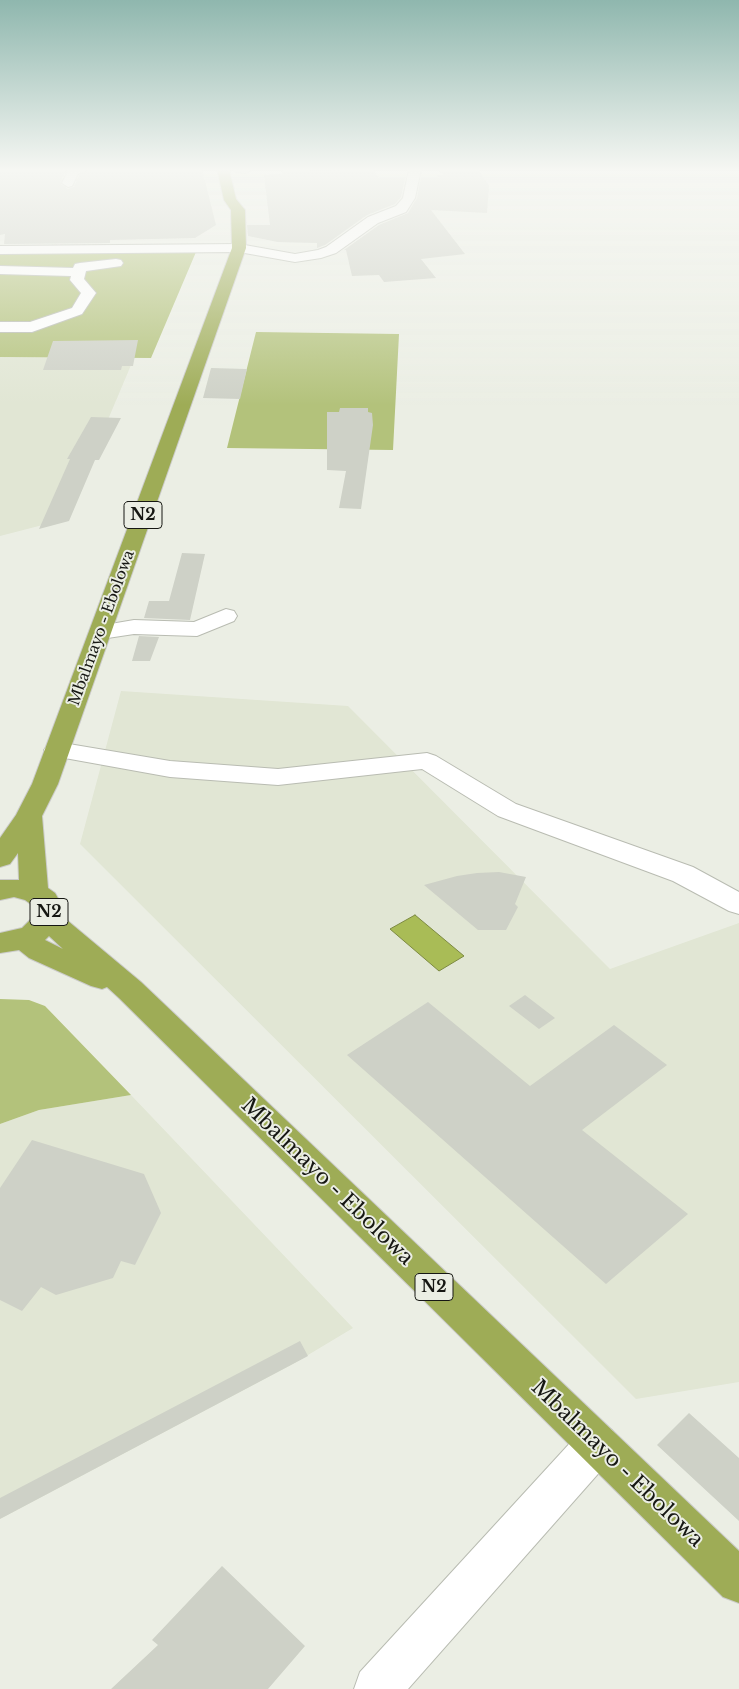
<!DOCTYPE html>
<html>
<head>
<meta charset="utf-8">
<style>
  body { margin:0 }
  canvas { display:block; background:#ebeee4 }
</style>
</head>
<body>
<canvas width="739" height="1689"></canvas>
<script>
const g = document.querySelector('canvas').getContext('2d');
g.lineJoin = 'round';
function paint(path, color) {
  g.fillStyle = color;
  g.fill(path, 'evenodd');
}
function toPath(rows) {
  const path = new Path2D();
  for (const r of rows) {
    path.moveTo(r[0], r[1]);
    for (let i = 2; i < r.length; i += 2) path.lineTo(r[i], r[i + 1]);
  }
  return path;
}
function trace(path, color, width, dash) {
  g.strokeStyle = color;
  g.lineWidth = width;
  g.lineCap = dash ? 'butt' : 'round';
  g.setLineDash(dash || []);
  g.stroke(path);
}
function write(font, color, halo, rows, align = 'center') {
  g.font = font + ' "Libre Baskerville",serif';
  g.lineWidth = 4;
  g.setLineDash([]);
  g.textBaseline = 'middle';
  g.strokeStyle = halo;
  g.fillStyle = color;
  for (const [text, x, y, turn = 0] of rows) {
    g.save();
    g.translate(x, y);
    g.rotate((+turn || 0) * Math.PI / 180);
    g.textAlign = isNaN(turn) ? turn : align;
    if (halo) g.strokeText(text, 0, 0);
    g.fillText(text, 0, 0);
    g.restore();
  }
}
const built = toPath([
  [0,357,134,358,66,519,0,536],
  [121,691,348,706,610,969,739,923,739,1382,636,1399,80,844],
  [131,1095,353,1328,293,1364,0,1519,0,1124,39,1110]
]);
const green = toPath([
  [196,252,151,358,0,357,0,253],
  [256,332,399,334,393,450,227,448],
  [0,999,29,1000,45,1006,131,1095,39,1110,0,1124]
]);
const water = toPath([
  [415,915,464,956,439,971,390,929,415,915]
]);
const building = toPath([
  [0,169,67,169,60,183,68,189,74,187,79,175,90,169,202,169,216,225,195,238,110,240,110,243,4,244,5,234,0,235],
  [283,169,309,169,310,171,373,169,379,178,405,178,401,197,395,204,367,215,325,245,317,248,317,243,278,242,248,236,247,225,270,225,264,175,281,174],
  [438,169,478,169,489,186,487,213,431,210,465,254,421,259,436,278,384,282,379,275,352,276,346,250,344,250,379,225,408,213,417,198,421,178,439,178,437,175,443,175],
  [138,340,133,366,122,366,121,370,43,370,53,341],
  [211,368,247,369,240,399,203,398],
  [340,408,368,408,368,412,372,413,373,425,361,509,339,508,346,471,327,470,327,412,339,412],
  [91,417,121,418,99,460,95,460,69,521,39,529,70,459,67,459],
  [182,553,205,554,190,620,144,618,149,601,169,601],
  [139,636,159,637,150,661,132,661],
  [499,872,526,877,515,904,518,907,506,930,478,930,424,885,457,876,477,873],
  [525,995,555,1018,539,1029,509,1006],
  [428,1002,530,1086,614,1025,667,1065,582,1130,688,1214,606,1284,347,1055],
  [32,1140,144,1174,161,1213,135,1265,121,1261,113,1278,56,1295,41,1287,22,1311,0,1300,0,1188],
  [300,1341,308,1356,0,1519,0,1498],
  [689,1413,739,1458,739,1521,657,1445],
  [222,1566,305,1646,268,1689,111,1689,158,1645,152,1640]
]);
const minor = toPath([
  [69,169,88,169,78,174,72,186,68,187,62,183,69,169],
  [233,169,252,169,246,173,235,172,233,169],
  [409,169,421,169,415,198,406,212,378,223,336,253,321,258,295,262,239,252,0,254,0,246,239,244,295,254,318,250,326,247,368,217,396,206,403,198,409,169],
  [116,259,121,260,123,263,121,266,86,271,84,279,96,293,82,314,32,332,0,332,0,322,30,322,72,308,81,293,70,280,71,276,0,274,0,266,73,268,75,264,80,263,116,259],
  [226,609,234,611,237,616,234,621,197,636,134,634,101,639,93,637,90,632,93,627,134,620,194,622,226,609],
  [57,742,170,761,278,769,427,753,436,756,516,804,693,867,739,892,739,914,729,911,673,881,498,816,422,769,278,785,170,777,48,755,44,750,48,745,57,742],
  [597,1424,612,1430,618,1444,612,1458,408,1689,354,1689,360,1672,582,1430,597,1424]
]);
const trunk = toPath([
  [217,169,229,169,236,199,245,210,246,248,58,784,42,816,48,888,55,893,59,900,64,913,62,916,141,982,739,1551,739,1603,723,1597,119,998,107,987,102,989,91,986,29,958,19,950,0,953,0,933,22,928,31,919,34,913,32,905,25,900,14,897,0,900,0,880,19,880,18,853,10,864,0,867,0,838,16,815,32,784,232,248,231,210,224,200,217,169],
  [49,936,63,949,45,940,49,936]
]);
const farStreetnames = [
  ["Mbalmayo - Ebolowa",102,628,-70]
];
const shields = [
  [143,515,38],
  [49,912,38],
  [434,1287,38]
];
const shieldNames = [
  ["N2",143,515],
  ["N2",49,912],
  ["N2",434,1287]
];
const nearStreetnames = [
  ["Mbalmayo - Ebolowa",327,1182,44],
  ["Mbalmayo - Ebolowa",617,1464,44]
];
paint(built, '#e1e6d4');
paint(green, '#b3c27b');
paint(water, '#a9bc56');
trace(water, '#7d8a42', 1);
paint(building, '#ced1c7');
trace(minor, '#b9bcb2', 2);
trace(trunk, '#cccccb', 2);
paint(minor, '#fff');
paint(trunk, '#9eac56');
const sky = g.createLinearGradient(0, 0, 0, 405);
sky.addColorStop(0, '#8fb7ae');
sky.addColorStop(0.42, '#f6f7f3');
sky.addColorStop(1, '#f6f7f300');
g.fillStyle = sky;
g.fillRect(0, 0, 739, 405);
write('15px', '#161713', '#ebeee4', farStreetnames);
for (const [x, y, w] of shields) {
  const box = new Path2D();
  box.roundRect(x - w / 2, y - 13.5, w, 27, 4);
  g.fillStyle = '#ebeee4';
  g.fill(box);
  trace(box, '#161713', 1);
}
write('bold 16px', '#161713', null, shieldNames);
write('21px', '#161713', '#ebeee4', nearStreetnames);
</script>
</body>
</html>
